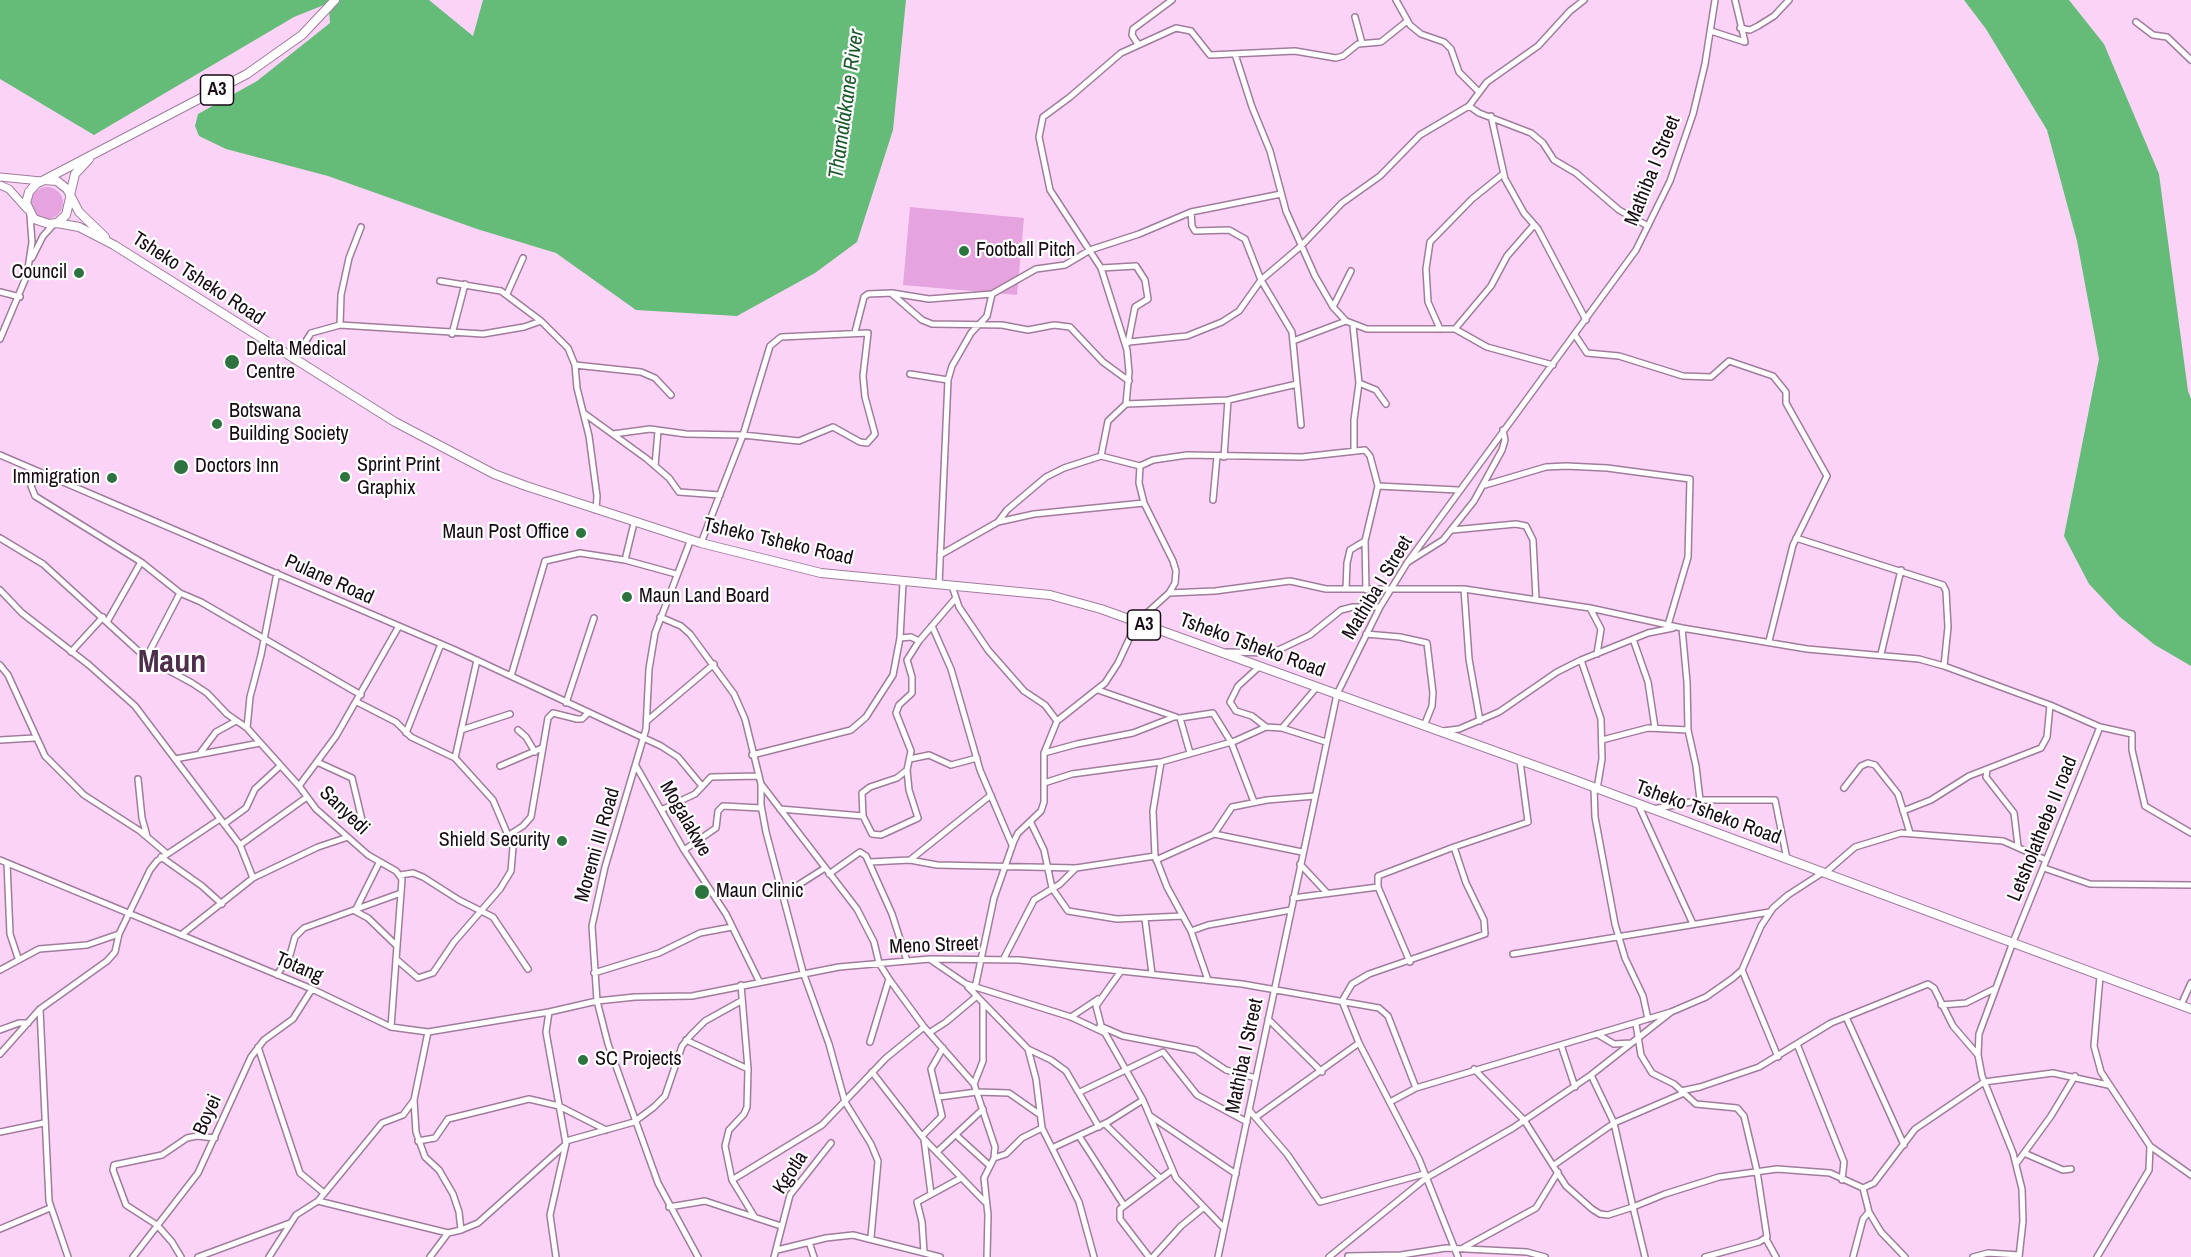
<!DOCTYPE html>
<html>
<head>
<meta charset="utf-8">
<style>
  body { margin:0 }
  canvas { display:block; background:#fbd3f7 }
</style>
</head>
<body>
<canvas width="2191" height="1257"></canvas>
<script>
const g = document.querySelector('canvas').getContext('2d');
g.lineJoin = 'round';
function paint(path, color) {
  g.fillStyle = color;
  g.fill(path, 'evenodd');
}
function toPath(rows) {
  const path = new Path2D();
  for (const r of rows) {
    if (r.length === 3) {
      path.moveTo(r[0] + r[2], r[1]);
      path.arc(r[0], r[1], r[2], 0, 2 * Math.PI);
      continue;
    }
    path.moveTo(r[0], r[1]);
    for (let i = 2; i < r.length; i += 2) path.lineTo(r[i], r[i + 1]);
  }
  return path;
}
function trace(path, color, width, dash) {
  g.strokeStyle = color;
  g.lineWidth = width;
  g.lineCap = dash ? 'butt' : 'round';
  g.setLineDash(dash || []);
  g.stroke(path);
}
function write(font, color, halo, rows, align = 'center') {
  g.font = font + ' "Archivo Narrow",sans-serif';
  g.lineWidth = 4.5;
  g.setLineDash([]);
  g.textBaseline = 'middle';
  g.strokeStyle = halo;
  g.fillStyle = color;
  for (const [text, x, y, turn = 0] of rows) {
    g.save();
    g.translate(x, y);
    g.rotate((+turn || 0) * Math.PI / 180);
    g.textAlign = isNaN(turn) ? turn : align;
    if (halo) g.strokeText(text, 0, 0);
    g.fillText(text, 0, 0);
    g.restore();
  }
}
const green = toPath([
  [47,203,16],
  [910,207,1024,218,1017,295,903,285]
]);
const water = toPath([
  [0,0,429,0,473,36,483,0,906,0,893,130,857,242,815,273,737,316,636,310,556,253,477,229,328,176,226,149,199,136,195,126,198,114,257,81,330,23,329,11,324,5,294,17,94,135,0,79],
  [1964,0,2069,0,2104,44,2159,174,2188,391,2191,399,2191,666,2155,645,2120,617,2089,584,2064,536,2099,359,2077,241,2047,130,1986,29]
]);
const minor = toPath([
  [1396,0,1410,25,1421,34,1444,42,1451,49,1459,72,1478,91],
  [1735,0,1745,42],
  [1355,17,1362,43],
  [2136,22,2153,35,2167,37,2191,60],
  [1740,28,1750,30,1758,26,1774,16,1789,0],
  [1711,31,1745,42],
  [1138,44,1132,35,1133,29,1172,0],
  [1235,54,1252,107,1270,151,1286,211,1315,276,1333,307,1346,321,1367,329,1455,329,1487,347,1553,365],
  [1469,106,1479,113,1531,133,1543,143,1554,160,1576,173,1619,210,1648,226],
  [1491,116,1505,179,1524,213,1538,229,1586,320],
  [32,258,43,236,54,224],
  [1101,268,1136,266,1145,280,1148,299,1135,307,1128,343],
  [440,281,501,291,541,321],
  [0,292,20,297],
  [507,294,523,258],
  [892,294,922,320,932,324,1002,325,1028,330,1054,325,1070,327,1103,362,1129,381],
  [1333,307,1351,271],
  [340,325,341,295,349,258,361,227],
  [1353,326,1359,383,1354,420,1354,451],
  [1440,329,1428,302,1426,269,1430,242,1472,199,1503,174],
  [1455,329,1491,286,1507,256,1534,225],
  [855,332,864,297,868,294,892,293,929,299,992,294,1036,269,1065,265,1090,250,1139,234,1191,212,1281,194],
  [452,334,465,284],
  [1575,335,1587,353,1619,356,1683,376,1711,377,1729,361,1773,376,1786,392,1786,403,1827,476,1793,545,1769,641],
  [0,339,27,275,32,242,30,215],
  [1293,341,1346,321],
  [1129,342,1187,336,1222,322,1239,311,1261,280,1245,239,1229,230,1195,231,1192,226,1191,212],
  [294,360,311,333,340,325,483,334,524,327,541,321,568,348,575,365,577,388,589,436,597,496,596,510],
  [575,365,641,372,655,378,671,395],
  [910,374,948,380],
  [1359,383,1376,390,1386,404],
  [1126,404,1228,400,1297,384],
  [585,414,647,459,669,478,679,492,720,495],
  [1301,425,1292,332,1261,280,1301,246,1342,203,1380,176,1420,135,1469,106,1487,82,1538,46,1570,11,1584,0],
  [613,434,650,429,686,434,743,435,799,441,833,427,860,442,867,443,875,434,865,397,863,376,868,333,781,337,770,346,743,435,701,543],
  [0,455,455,650,661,746,678,757,702,786],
  [1101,456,1108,421,1126,404,1129,372,1127,350,1101,268,1050,190,1039,137,1043,117,1070,97,1121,53,1176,28,1191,31,1210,55,1295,51,1336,58,1343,56,1358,44,1381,42,1406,22],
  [1224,457,1228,400],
  [655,466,658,431],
  [37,471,31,486,35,496,141,562,180,593,201,602,361,695],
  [1485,485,1546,467,1566,466,1607,468,1690,479,1688,557,1668,625],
  [1378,486,1458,490],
  [1213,500,1217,456],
  [998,522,1007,510,1046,477,1064,468,1101,456,1140,466,1153,460,1187,455,1302,457,1365,450,1370,456,1378,486,1365,541,1366,590],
  [1452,530,1516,524,1526,526,1533,540,1536,599],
  [0,538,43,564,146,658,192,683,207,693,227,714,247,728],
  [1796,538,1943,585,1946,591,1948,627,1944,666],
  [691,539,655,633,649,669,646,729,605,867,592,926,597,1001,608,1044,658,1183,698,1257],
  [940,555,998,522,1034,514,1144,503],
  [625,560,634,523],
  [1408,562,1443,540,1474,501,1502,450,1505,440,1503,430],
  [277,573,261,655,250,697,247,728,299,786],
  [939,585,948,380,952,366,971,333,987,316,992,294],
  [952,586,959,607,988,650,1024,691,1045,705,1057,721],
  [1346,589,1347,563,1350,550,1365,541],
  [1464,589,1469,659,1480,721],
  [0,590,22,613,89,665,135,706,175,759,260,743],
  [1169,593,1215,591,1290,581,1326,589,1464,589,1590,608,1682,628,1807,649,1919,659,1944,666,2050,705,2100,727,2132,734,2132,750,2145,806,2191,833],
  [1590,608,1601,629,1597,654],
  [660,617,681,626,690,634,734,694,745,719,761,784,857,909,874,942,879,963,889,979,924,1027,974,1084,995,1147,994,1158,984,1178,988,1215,987,1257],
  [107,622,141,562],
  [932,626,951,669,980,770,1012,845],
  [1682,628,1687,682,1688,730],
  [1366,634,1400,637,1427,643,1433,693,1432,706,1424,726],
  [900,638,911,637,919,641,907,660,912,677,912,693,899,705,896,713,911,751,907,770,909,790,918,818,881,835,872,834,863,816,862,793,870,787,897,778,907,770],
  [1633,639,1648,682,1655,728],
  [919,641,955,599],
  [71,652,103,617],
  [1227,652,1272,653,1310,635,1341,610,1353,607,1380,607],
  [1881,654,1901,570],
  [146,658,180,593],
  [1581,660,1601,719,1602,759,1597,789],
  [0,665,8,675,45,756,84,795,140,831,166,853],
  [1260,666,1238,686,1230,702,1236,711,1252,716,1266,727],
  [511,676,545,561,580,553,625,560,676,574],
  [1098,690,1176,717],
  [357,702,396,722,411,737,455,758,493,800,513,847,511,871,500,889,454,942,433,973,418,978,396,959],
  [566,703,594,618],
  [648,720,714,664],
  [1282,728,1317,687],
  [461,730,510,714],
  [518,730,526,737,535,752],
  [1443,731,1459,729,1499,712,1557,672,1581,660,1648,633,1673,628],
  [406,733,441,644],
  [0,740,34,738],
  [1602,740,1648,728,1688,730,1696,766,1700,800],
  [201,752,216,732,236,721],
  [1044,753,1077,744,1133,733,1174,717],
  [1190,753,1180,718,1213,713,1231,742,1254,802],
  [752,755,851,730,866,717,893,675,900,638,903,583],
  [455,758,477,660],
  [175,759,240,845,253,878,181,935],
  [910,759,929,755,951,765,977,758],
  [317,762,352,778,363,824],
  [500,766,542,748],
  [636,766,684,850,726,914,759,981],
  [1987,770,1986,777,2014,813,2018,846],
  [138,779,142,818,147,836],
  [1044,783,1072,774,1161,762],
  [761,784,761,805,766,832,803,972,829,1044,845,1102,871,1144,878,1161,871,1237],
  [1594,788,1595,817,1615,924,1625,958,1643,996,1648,1019],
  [1844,788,1861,766,1868,763,1875,765,1898,794,1910,833],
  [1638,804,1693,924],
  [780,809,863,816],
  [1653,809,1702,800,1775,800,1787,859],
  [661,810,695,794,711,777,758,776],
  [1903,811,1931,800,1969,776,2041,748,2047,737,2050,705],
  [1031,823,1044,850,1052,888,1068,911,1117,919,1183,916],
  [224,824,246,808,255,789,280,766],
  [1214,834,1302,852],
  [509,835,523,826,531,817,548,718,553,713,577,719,582,719,587,714],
  [240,845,307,797],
  [684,850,716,828,718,811,723,806,761,808],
  [161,857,202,886,222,904],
  [0,860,312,989,391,1027,428,1032,549,1012,597,1001,635,997,692,996,839,967,930,959,1019,960,1242,984,1379,1008,1388,1016,1416,1088,1671,1012],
  [910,860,991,795],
  [1156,860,1214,834,1232,807,1267,800,1315,796],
  [870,862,910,860,937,865,1076,868,1155,856],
  [7,863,10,934,18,958],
  [379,863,355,911,368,918,397,946],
  [1300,864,1327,893],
  [2044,868,2090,884,2191,885],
  [1825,873,1855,847,1901,833,2003,841,2046,860],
  [829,874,860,852,866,856,892,914,907,961],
  [400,875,413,873,423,877,459,900,493,917,528,969],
  [253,878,318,847,348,837],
  [784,894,825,868],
  [1293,898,1378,887],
  [1145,919,1152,974],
  [1191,931,1208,925,1291,910],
  [1513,954,1770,912],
  [931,960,966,984,1071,1017,1105,1033,1143,1100,1176,1178,1224,1228],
  [1003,960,1034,900,1060,884,1076,868],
  [1410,962,1378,887,1378,876,1454,847],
  [0,970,39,949,87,945,119,934],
  [1742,970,1778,1057],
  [594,973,659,953,700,933,732,927],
  [277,975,290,955,295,937,304,928,401,893],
  [2100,976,2094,1046,2101,1072,2150,1146,2191,1175],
  [1208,980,1191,931,1167,887,1155,856,1153,811,1161,762,1235,741,1266,727,1282,728,1326,742],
  [741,985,748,1069,747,1107,744,1114,729,1130,725,1146,732,1180,754,1216],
  [968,987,1028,1049,1036,1079,1042,1128,1079,1202,1094,1257],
  [975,988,994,898,1014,841,1018,833,1041,811,1044,802,1044,753,1057,721,1105,683,1118,663,1137,622,1169,593,1175,583,1176,571,1173,561,1144,503,1139,483,1140,466],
  [1941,1005,1966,1003,1994,989],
  [2181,1005,2191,983],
  [40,1009,49,1201,68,1257],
  [549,1012,546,1032,566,1144,550,1215,556,1257],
  [1071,1017,1098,999],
  [1846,1017,1904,1145],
  [1268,1019,1322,1072],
  [1636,1024,1641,1055,1652,1073,1674,1084,1696,1104,1737,1108,1744,1116,1757,1171,1767,1237,1759,1242,1705,1257],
  [1100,1026,1123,1036,1196,1050,1226,1070,1256,1078],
  [391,1027,402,879,396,871,368,855,316,809,299,786,336,736,399,626],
  [1102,1029,1096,1006,1121,971],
  [0,1030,19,1023,28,1023],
  [428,1032,414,1100,416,1132,425,1157,439,1170,453,1194,459,1212,461,1230],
  [929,1033,946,1022,977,996],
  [1597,1034,1614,1044,1631,1043],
  [686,1040,748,1069],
  [870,1042,889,979],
  [1797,1044,1844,1162,1842,1180],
  [1561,1045,1575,1087],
  [258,1047,300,1173,324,1193],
  [1028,1049,1051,1060,1066,1071,1099,1127],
  [0,1054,40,1009,107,961,115,952,119,934,150,870,157,861,220,819],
  [1474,1069,1524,1120,1566,1186,1592,1209,1600,1214,1608,1215,1633,1207,1614,1123,1591,1075],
  [872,1072,924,1139,984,1201],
  [974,1084,983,1061,983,1003],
  [1681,1091,1700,1087,1759,1067,1831,1023,1928,984,1934,988,1953,1026,1978,1055],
  [1080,1092,1163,1052,1197,1095,1247,1122],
  [939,1097,977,1092,1009,1093,1039,1114],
  [1390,1102,1416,1088],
  [1249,1110,1287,1154,1320,1202,1424,1174],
  [1152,1117,1236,1174],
  [1256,1117,1359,1043],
  [1105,1124,1160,1178],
  [0,1132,44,1123],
  [956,1135,990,1166],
  [922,1136,942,1116,931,1069,943,1048],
  [1079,1136,1123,1204],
  [924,1139,931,1194],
  [418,1141,435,1138,448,1119,529,1099,559,1106,606,1130],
  [566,1141,634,1122,654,1107,665,1096,682,1046,691,1035,705,1021,741,1001],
  [1052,1148,1108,1122,1143,1100],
  [937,1152,983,1109],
  [2024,1153,2063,1170,2071,1169],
  [994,1158,1006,1154,1022,1138,1042,1128],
  [2016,1164,2051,1116,2075,1076],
  [1554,1165,1614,1123,1684,1093],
  [732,1180,822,1125,886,1058,924,1027],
  [1863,1188,1869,1212,1881,1232,1905,1257],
  [318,1201,382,1123,403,1115,414,1100],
  [669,1207,705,1201,781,1226],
  [0,1229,50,1208],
  [1766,1239,1776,1257],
  [809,1242,814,1257],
  [1463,1248,1536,1208,1558,1172],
  [777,1250,826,1238,853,1235,940,1257],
  [924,1252,922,1222,917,1202,961,1178],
  [1348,1256,1401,1255,1446,1248,1527,1252,1545,1257],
  [133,1257,198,1173,251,1057,264,1040,293,1019,312,989],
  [181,1257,172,1242,157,1225,126,1205,113,1170,114,1165,162,1155,187,1138,197,1136,215,1138],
  [198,1257,290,1223],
  [269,1257,296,1215,318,1201,448,1233,461,1230,478,1223,566,1144],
  [430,1257,448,1233],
  [774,1257,790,1195,831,1143],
  [1149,1257,1120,1219,1120,1209,1172,1170],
  [1153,1257,1181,1226,1203,1208],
  [1218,1257,1337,694,1380,607,1407,563,1636,250,1670,181,1693,114,1705,64,1715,0],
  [1329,1257,1426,1178,1513,1128,1591,1075,1671,1012,1706,997,1733,978,1742,970,1761,926,1773,908,1788,895,1822,873],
  [1458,1257,1419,1159,1359,1043,1342,1001,1352,984,1369,974,1485,934,1484,920,1466,883,1454,847,1528,822,1520,761],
  [1645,1257,1633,1207,1665,1194,1719,1177,1777,1169,1830,1173,1863,1188,1874,1183,1915,1129,1984,1082,2053,1073,2108,1085],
  [1853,1257,1863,1219,1869,1212],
  [1973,1257,1988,1253,2019,1255],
  [2019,1257,2023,1221,2022,1189,2013,1153,1982,1076,1978,1055,1979,1034,2013,942,2100,727],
  [2097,1257,2149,1170,2150,1146]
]);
const major = toPath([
  [0,177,41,181],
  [0,185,9,189,27,209]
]);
const highway = toPath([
  [44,180,247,74,302,35,335,0],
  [70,195,75,174,89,159],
  [70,198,66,215,57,223,49,224,34,219,26,203,29,192,36,184,44,180,57,181,67,189,79,212,105,237],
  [57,223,79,227,114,245,395,422,494,474,526,486,701,543,821,573,1050,595,1101,609,1561,775,2191,1009]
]);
const markers = [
  [964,251,6,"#2d733f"],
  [79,273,6,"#2d733f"],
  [232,362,8,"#2d733f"],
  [217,424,6,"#2d733f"],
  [181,467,8,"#2d733f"],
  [345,477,6,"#2d733f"],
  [112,478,6,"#2d733f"],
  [581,533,6,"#2d733f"],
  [627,597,6,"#2d733f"],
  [562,841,6,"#2d733f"],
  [702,892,8,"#2d733f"],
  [583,1060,6,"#2d733f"]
];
const shields = [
  [217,90,33],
  [1144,625,33]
];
const shieldNames = [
  ["A3",217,90],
  ["A3",1144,625]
];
const streetNames = [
  ["Mathiba I Street",1653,171,-68],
  ["Tsheko Tsheko Road",198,279,33],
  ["Tsheko Tsheko Road",778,542,13],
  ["Pulane Road",329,580,24],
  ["Mathiba I Street",1378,588,-59],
  ["Tsheko Tsheko Road",1252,646,20],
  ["Sanyedi",344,811,44],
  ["Tsheko Tsheko Road",1708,813,20],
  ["Mogalakwe",685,819,60],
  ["Letsholathebe II road",2043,829,-68],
  ["Moremi III Road",598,845,-74],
  ["Meno Street",934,946,-2],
  ["Totang",299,968,23],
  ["Mathiba I Street",1245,1056,-78],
  ["Boyei",208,1115,-66],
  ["Kgotla",791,1173,-57]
];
const poiNames = [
  ["Football Pitch",976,251],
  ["Council",67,273,"right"],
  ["Delta Medical",246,350],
  ["Centre",246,373],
  ["Botswana",229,412],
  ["Building Society",229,435],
  ["Sprint Print",357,466],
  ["Graphix",357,489],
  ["Doctors Inn",195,467],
  ["Immigration",100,478,"right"],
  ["Maun Post Office",569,533,"right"],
  ["Maun Land Board",639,597],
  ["Shield Security",550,841,"right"],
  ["Maun Clinic",716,892],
  ["SC Projects",595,1060]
];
const waterNames = [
  ["Thamalakane River",847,104,-82]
];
const townNames = [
  ["Maun",172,663]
];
paint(green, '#e5a4df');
paint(water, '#65bc78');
trace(minor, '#a07c9c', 8);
trace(major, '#a07c9c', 9);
trace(highway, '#a07c9c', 10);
trace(minor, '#fff', 5);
trace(major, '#fff', 7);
trace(highway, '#fff', 8);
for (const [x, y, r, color] of markers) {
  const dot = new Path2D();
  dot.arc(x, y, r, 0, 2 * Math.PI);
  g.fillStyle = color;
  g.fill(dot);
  trace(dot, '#fff', 2);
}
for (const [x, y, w] of shields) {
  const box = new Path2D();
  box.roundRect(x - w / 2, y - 15, w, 30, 4.5);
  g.fillStyle = '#fff';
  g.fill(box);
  trace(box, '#170a16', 1.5);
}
write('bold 18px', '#170a16', null, shieldNames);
write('20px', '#170a16', '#fff', streetNames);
write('20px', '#170a16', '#fff', poiNames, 'left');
write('italic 21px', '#1b592d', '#fff', waterNames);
write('bold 32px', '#4d2e4b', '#fff', townNames);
</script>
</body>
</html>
